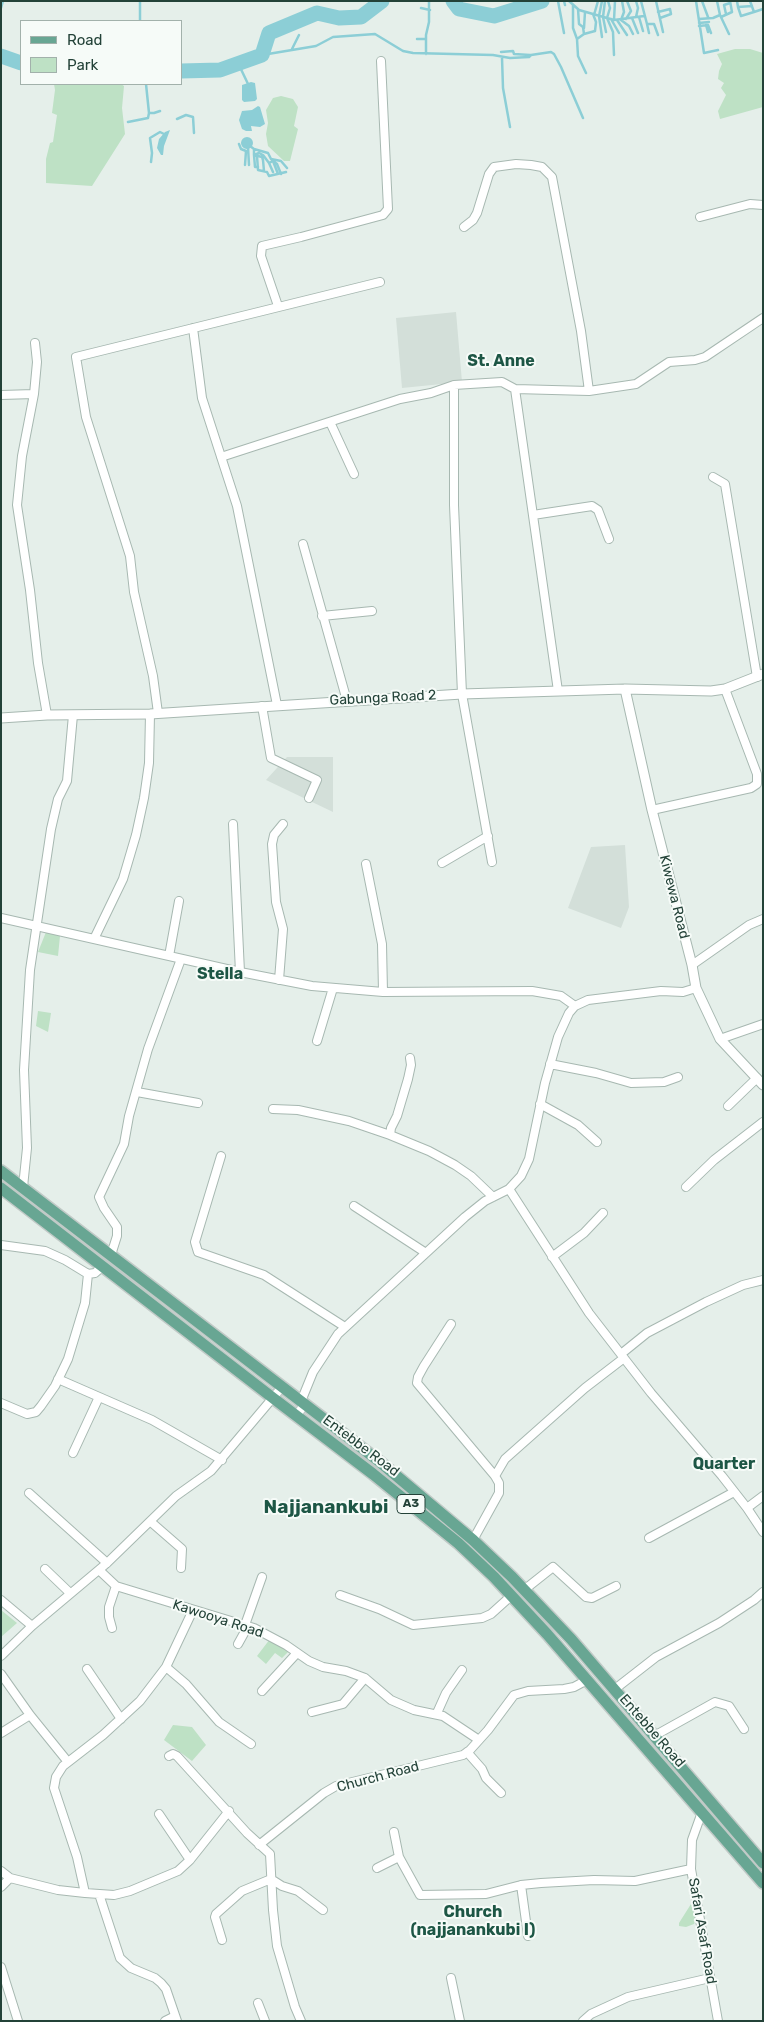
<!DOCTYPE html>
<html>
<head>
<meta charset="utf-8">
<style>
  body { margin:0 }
  #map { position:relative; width:764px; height:2022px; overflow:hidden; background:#e5efea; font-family:Rubik,sans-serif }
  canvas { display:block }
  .frame { position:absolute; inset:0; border:2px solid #234238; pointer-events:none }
  .legend { position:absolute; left:20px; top:20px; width:162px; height:65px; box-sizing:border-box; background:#f6fbf8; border:1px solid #a2b1ab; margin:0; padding:6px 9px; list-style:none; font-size:15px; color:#234238 }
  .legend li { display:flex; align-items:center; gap:10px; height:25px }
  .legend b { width:25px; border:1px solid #a2b1ab }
</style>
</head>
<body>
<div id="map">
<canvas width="764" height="2022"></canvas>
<div class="frame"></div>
<ul class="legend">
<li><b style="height:6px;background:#68a693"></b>Road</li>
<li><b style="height:14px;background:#bee1c5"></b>Park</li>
</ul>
</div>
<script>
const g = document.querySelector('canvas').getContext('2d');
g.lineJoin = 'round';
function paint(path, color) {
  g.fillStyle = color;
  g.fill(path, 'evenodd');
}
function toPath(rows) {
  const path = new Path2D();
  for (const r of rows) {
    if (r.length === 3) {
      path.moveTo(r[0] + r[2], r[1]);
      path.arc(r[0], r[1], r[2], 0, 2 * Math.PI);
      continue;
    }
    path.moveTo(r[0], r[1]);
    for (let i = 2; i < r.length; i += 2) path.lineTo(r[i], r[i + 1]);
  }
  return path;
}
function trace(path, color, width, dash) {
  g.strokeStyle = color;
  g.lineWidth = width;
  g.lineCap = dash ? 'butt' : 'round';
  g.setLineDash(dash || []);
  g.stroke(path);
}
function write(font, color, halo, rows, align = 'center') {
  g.font = font + ' Rubik,sans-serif';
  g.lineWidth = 4;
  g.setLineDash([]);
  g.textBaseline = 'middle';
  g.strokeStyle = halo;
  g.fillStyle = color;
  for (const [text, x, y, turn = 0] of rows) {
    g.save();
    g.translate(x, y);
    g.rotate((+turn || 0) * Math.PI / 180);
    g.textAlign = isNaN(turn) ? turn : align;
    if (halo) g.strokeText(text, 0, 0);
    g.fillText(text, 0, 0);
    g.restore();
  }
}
const built = toPath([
  [456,312,462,382,402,388,396,318],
  [287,757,333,757,333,812,266,780],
  [625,845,629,907,621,928,568,908,591,847]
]);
const green = toPath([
  [735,49,750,49,763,53,763,107,720,119,718,111,726,95,721,88,724,83,718,79,719,71,722,64,717,54],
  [54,84,121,84,124,86,122,108,125,134,92,186,46,183,46,159,50,143,53,142,57,115,52,113,55,90],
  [281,96,293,99,298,107,294,126,298,129,290,161,284,161,268,146,266,134,268,123,266,110,273,98],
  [46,932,60,936,58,956,38,952],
  [38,1011,51,1013,48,1032,36,1026],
  [1,1610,17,1623,1,1637],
  [270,1639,289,1651,282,1658,275,1653,266,1664,257,1656],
  [173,1725,192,1727,206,1745,192,1761,164,1740],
  [691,1904,694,1906,697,1917,694,1924,686,1927,679,1926,679,1923]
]);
const water = toPath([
  [251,82,255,83,257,99,255,101,244,102,242,100,242,85],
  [258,106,260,107,265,124,260,127,251,126,252,131,246,131,242,129,239,120,242,111,252,110],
  [170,130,164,146,163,155,161,155,157,148,159,139,165,132],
  [247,143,6]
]);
const stream = toPath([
  [370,1,371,8],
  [558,1,564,33],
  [564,1,565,5],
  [569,1,579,10,614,20,644,16],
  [605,1,603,17,606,32],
  [608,1,610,8,607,18,613,32,614,55],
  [622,1,624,12,621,20,629,26,633,34],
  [636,1,638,8,636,17],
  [641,1,647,24,654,24,658,35],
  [656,1,663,32],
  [696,1,704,53,718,50],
  [702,1,708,17],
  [717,1,720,15,729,34],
  [737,1,738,7,752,6],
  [750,1,754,12,763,9],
  [573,5,573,28,577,39,578,56,586,73],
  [738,7,741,16,754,12],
  [1,8,3,1],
  [421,8,430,10],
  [578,9,579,24,583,27,584,34],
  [658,12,670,9,671,14,660,18],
  [726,14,724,5,730,3],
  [594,15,598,1],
  [639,17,643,31],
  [721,17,732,12,730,1],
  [632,18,638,33],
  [611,19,619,33],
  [626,19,631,11,627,1],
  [699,19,713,18,720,15],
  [614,20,615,1],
  [617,20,627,35],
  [140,21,140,1],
  [699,23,709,22],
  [647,24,649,33],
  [706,25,708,32],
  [699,26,708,25,711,33],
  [584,28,585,12],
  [602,37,599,16,602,1],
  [417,39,426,39],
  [577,39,584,34,595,31,596,22,593,14],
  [292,49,299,35],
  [501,52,513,51,514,54,530,55],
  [426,54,426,35,429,22,429,1],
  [262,55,316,46,333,37,375,34,403,51,413,53,493,55,510,58,529,57,531,55,551,52,554,54,561,67,583,118],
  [502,58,503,88,510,127],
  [238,63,249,86],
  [146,84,149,113,154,113,160,111],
  [177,119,186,115,193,117,194,133],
  [128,122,148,118,149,113],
  [239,144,241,149,246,151,245,165],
  [250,146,254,149,254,155,257,156,258,170,267,172,269,176,286,172],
  [248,147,249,165],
  [254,149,268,153,271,159,281,161,287,168],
  [258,156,262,157,263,160,264,171],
  [272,160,277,164,281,174],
  [151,162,152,153,150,138,160,132,164,134],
  [269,163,273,172],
  [258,167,255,167,254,155,259,153,263,155,269,163,273,161,278,174]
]);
const river = toPath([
  [453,1,459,9,494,16,542,1],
  [1,56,21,63],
  [181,71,220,70,262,55,269,33,317,13,339,18,361,17,382,1]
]);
const minor = toPath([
  [700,217,750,204,763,205],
  [464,227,473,220,477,213,489,174,494,167,516,164,531,165,542,167,552,177,581,331,589,391],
  [278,306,261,256,262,246,301,237,383,215,388,209,381,61],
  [193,328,202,398,237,506,277,705],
  [35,343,37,362,34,394,22,456,17,505,30,590,38,663,47,715],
  [454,385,454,505,462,694,492,862],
  [515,389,558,691],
  [1,395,34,394],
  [330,422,354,474],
  [221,457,400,399,431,393,454,385,502,382,515,389,589,391,636,384,669,362,695,360,705,357,763,318],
  [713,477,725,484,757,677],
  [533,515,592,506,598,510,609,539],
  [303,544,347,701],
  [322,616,372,611],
  [262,706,271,758,317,780,309,798],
  [158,713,153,676,134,592,130,556,86,417,76,357,380,282],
  [652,810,751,788,757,784,757,774,725,689],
  [233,824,240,972],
  [442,863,488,836],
  [366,864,382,944,383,992],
  [1,918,240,972,312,986,383,992,532,991,561,996,575,1006],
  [94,939,123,879,136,835,144,798,149,763,150,714],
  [169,956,179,901],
  [692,965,749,925,763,919],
  [279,980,283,929,276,902,272,844,274,835,283,824],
  [720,1039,763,1024],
  [317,1041,333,988],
  [550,1064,596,1073,631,1083,664,1082,678,1077],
  [137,1092,198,1103],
  [540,1104,578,1125,597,1142],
  [728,1106,757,1078],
  [273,1109,298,1110,349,1121,390,1135,429,1151,455,1165,471,1176,493,1197],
  [390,1135,391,1128,397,1116,408,1079,411,1065,410,1058],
  [221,1156,195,1242,198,1252,264,1275,345,1327],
  [23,1187,27,1148,24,1070,30,970,51,829,58,799,67,781,73,715],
  [686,1187,714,1160,763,1122],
  [509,1189,589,1313,651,1393,722,1476,747,1508,763,1532],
  [354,1206,426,1253],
  [1,1245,45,1251,65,1260,88,1274,95,1273,103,1266],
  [111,1255,117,1236,117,1227,104,1208,99,1197,124,1144,129,1116,148,1049,181,959],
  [552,1257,584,1233,603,1213],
  [451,1324,424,1366,418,1377,417,1383,495,1476,499,1483,499,1493,473,1540],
  [621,1354,647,1333,706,1302,743,1285,763,1280],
  [58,1379,152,1420,222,1460],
  [1,1403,27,1414,36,1412,41,1406,55,1386,68,1359,85,1303,88,1274],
  [296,1416,305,1404,302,1399,313,1372,338,1334,465,1217,485,1201,509,1189,521,1176,529,1159,545,1083,558,1037,569,1013,575,1006,588,1000,661,991,683,992,696,988],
  [73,1453,99,1397],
  [495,1476,505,1459,585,1388,624,1358],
  [29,1493,107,1563],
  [747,1508,763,1496],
  [151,1522,182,1549,181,1568],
  [649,1538,734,1492],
  [45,1569,70,1593],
  [99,1570,116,1586,254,1628,286,1645,309,1661,323,1667,346,1671,365,1678],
  [524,1590,553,1567,586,1597,592,1598,616,1586],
  [340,1595,379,1609,413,1625,482,1618,491,1614,511,1596],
  [1,1600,32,1626],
  [245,1625,262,1577],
  [112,1628,109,1617,109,1607,116,1586],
  [238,1644,248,1626],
  [1,1656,32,1626,107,1563,176,1496,211,1471,282,1387],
  [166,1667,186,1684,219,1722,251,1744],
  [87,1669,121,1719],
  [1,1674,30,1715,68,1762],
  [615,1689,656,1657,719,1623,754,1600,763,1592],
  [262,1691,297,1653],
  [312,1712,343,1704,365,1678,391,1700,414,1710,443,1716,479,1740],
  [437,1713,446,1693,462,1670],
  [1,1733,30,1715],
  [654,1736,715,1702,729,1706,744,1729],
  [467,1752,482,1769,486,1778,501,1793],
  [169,1756,173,1754,177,1756,247,1833,270,1854,273,1910,277,1946,295,2007,301,2021],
  [702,1812,692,1840,691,1869,718,2021],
  [159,1814,190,1860],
  [394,1832,399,1857],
  [259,1845,324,1793,336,1786,463,1755,470,1750,488,1730,514,1695,528,1691,564,1689,574,1687,587,1680],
  [377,1868,399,1857,420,1895,486,1894,521,1885,541,1883,594,1880,635,1881,691,1869],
  [1,1871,10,1878],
  [521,1885,528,1936],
  [1,1887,10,1878,58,1890,85,1893,114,1895,130,1891,178,1871,190,1860,229,1811],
  [85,1893,77,1857,54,1788,56,1777,63,1766,103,1735,140,1701,166,1667,193,1610],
  [99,1894,120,1958,131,1968,155,1978,161,1983,166,1989,177,2021],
  [222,1940,215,1917,216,1914,242,1891,271,1879,282,1886,298,1891,323,1910],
  [1,1967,18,2021],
  [451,1978,460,2021],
  [258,2003,265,2021],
  [165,2021,175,2016],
  [583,2021,591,2014,628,1997,710,1978]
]);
const tertiary = toPath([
  [625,689,652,810,692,965,696,988,720,1039,763,1085],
  [1,718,47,715,150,714,462,694,625,689,711,691,725,689,763,674]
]);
const primary = toPath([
  [1,1171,380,1462,473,1540,512,1577,571,1639,763,1863],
  [1,1188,273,1398,373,1474,458,1543,494,1577,547,1634,763,1883]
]);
const shields = [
  [411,1504,28]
];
const shieldNames = [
  ["A3",411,1504]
];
const streetNames = [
  ["Gabunga Road 2",383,698,-3],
  ["Kiwewa Road",674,897,76],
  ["Entebbe Road",361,1446,37],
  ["Kawooya Road",218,1619,18],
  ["Entebbe Road",652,1731,49],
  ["Church Road",378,1777,-15],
  ["Safari Asaf Road",702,1931,80]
];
const quarterNames = [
  ["St. Anne",501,361],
  ["Stella",220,974],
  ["Quarter",724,1464],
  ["Church",473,1912],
  ["(najjanankubi I)",473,1930]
];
const districtNames = [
  ["Najjanankubi",326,1508]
];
paint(built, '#d3dfd9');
paint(green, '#bee1c5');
paint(water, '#8cced6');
trace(stream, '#8cced6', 2.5);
trace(river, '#8cced6', 15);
trace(minor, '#a7b8b1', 10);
trace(tertiary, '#a7b8b1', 11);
trace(primary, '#c1cac7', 14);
trace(minor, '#fff', 8);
trace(tertiary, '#fff', 9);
trace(primary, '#68a693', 11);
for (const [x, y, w] of shields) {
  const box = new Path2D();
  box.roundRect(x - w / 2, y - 9.5, w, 19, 4);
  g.fillStyle = '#f6fbf8';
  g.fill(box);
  trace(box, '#234238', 1);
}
write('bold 12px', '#234238', null, shieldNames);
write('14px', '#234238', '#f6fbf8', streetNames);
write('bold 16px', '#1d5645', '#f6fbf8', quarterNames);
write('bold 19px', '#1d5645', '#f6fbf8', districtNames);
</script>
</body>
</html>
